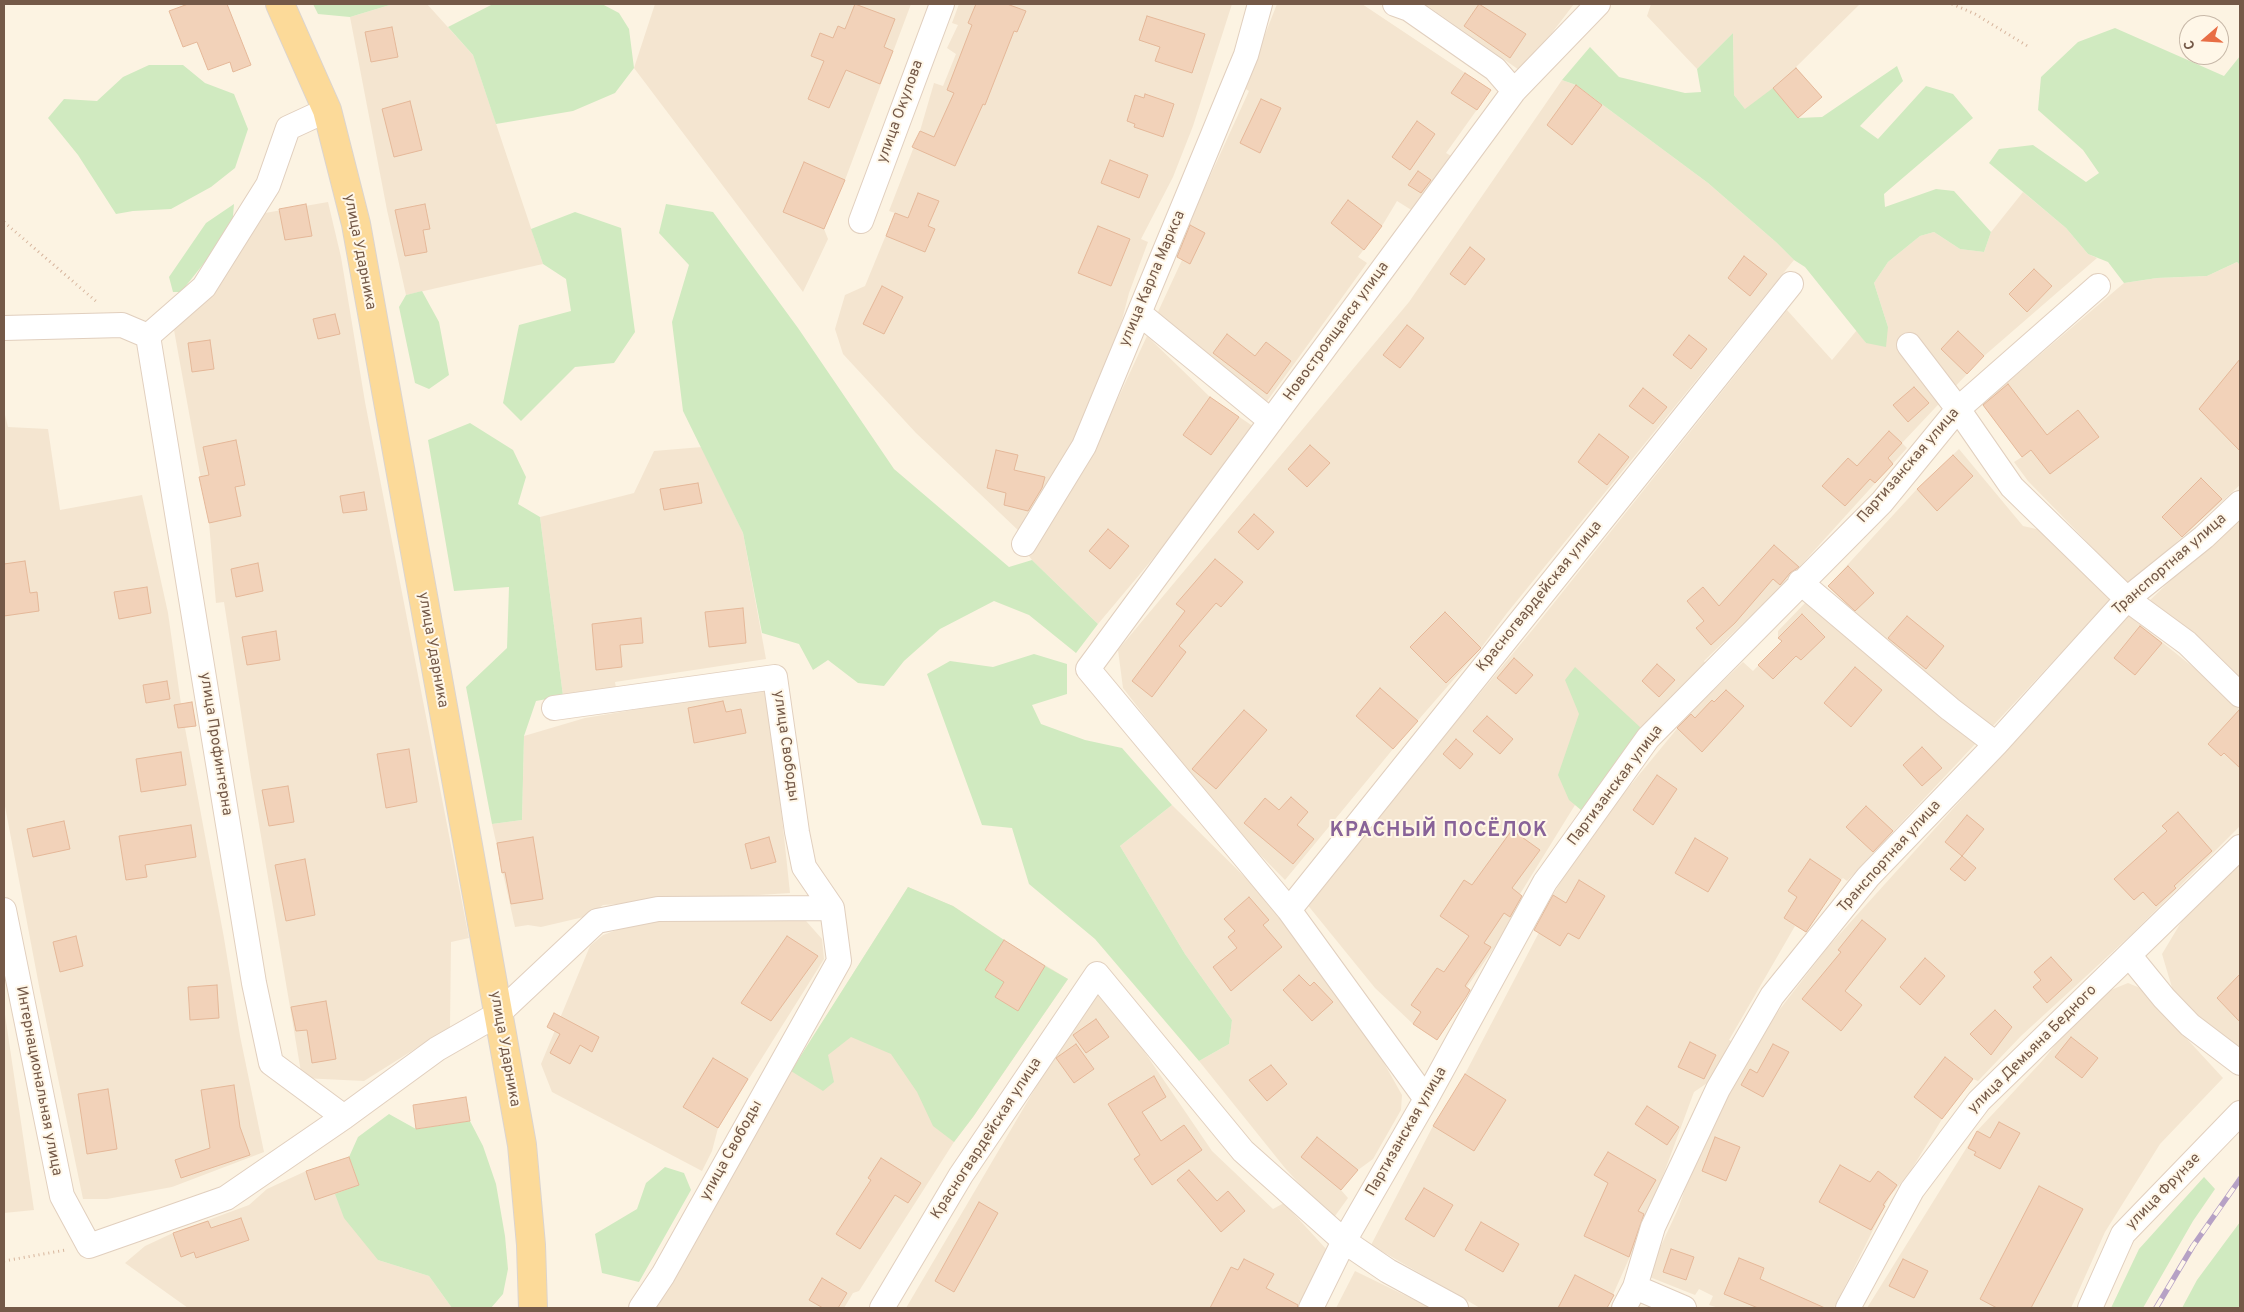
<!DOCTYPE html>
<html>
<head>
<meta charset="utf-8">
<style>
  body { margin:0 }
  #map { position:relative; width:2244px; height:1312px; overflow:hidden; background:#fcf3e2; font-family:Overpass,sans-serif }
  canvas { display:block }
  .frame { position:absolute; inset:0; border:5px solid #745948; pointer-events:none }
  .north { position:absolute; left:2179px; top:15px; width:50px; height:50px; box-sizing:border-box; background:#fff7e8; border:1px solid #c7b8a8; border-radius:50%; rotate:251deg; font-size:14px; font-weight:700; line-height:20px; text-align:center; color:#745948 }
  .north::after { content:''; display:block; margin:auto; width:18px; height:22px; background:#e86e45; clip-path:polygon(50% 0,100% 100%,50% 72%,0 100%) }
</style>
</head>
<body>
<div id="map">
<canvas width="2244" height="1312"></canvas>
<div class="frame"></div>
<div class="north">С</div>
</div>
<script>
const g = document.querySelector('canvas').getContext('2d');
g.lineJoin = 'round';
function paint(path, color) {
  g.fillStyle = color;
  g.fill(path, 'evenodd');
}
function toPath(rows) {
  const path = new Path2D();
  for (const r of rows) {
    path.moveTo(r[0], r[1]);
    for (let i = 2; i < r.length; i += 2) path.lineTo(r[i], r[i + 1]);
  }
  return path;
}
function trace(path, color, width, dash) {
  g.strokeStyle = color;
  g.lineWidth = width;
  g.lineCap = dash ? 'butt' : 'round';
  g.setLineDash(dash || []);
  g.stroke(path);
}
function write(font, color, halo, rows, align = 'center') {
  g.font = font + ' Overpass,sans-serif';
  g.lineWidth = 4;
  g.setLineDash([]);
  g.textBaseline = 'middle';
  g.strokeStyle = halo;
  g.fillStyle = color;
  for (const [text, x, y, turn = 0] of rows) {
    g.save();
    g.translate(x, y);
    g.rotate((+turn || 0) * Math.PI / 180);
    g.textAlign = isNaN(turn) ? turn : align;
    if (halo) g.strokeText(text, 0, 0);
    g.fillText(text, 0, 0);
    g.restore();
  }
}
const residential = toPath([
  [393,4,427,4,473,55,543,264,406,295,387,210,350,17],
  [655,4,911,4,845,180,824,229,828,239,803,292,634,68],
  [959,4,1232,4,1193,126,1173,177,1141,239,1148,242,1129,293,1115,347,1077,431,1059,477,1021,533,916,433,843,354,835,329,845,295,865,286,895,213,889,211,920,131,934,83,943,86,956,54,947,48,958,25,952,23],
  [1277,4,1362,4,1491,90,1446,153,1453,157,1413,211,1397,201,1382,226,1358,257,1367,263,1265,404,1157,314,1182,260,1174,255,1249,91,1244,88],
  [1420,4,1574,4,1522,72,1429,7],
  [1651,4,1860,4,1796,67,1822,97,1798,118,1745,109,1734,95,1733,33,1697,69,1647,16],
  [1562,80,1576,85,1708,183,1777,243,1794,260,1507,613,1481,648,1393,749,1285,880,1222,816,1123,688,1118,650,1409,302],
  [2023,192,2066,228,2088,254,2097,258,1984,356,1902,443,1907,448,1782,586,1704,661,1705,663,1641,728,1586,814,1575,805,1520,894,1527,900,1467,987,1471,990,1437,1040,1413,1024,1375,988,1306,903,1534,628,1787,310,1832,360,1857,330,1866,343,1888,327,1874,283,1888,262,1920,236,1934,232,1960,249,1984,252,1991,232],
  [328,202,341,257,365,402,469,938,451,942,450,1027,364,1081,302,1078,251,777,224,602,216,603,209,523,174,330,231,263,265,213],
  [2237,262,2240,265,2240,485,2129,585,2028,481,2014,462,2022,457,1982,404,2124,283,2157,278,2207,276],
  [1147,336,1210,397,1257,429,1187,518,1098,624,1032,560,1026,552,1099,439],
  [4,411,8,427,48,429,60,510,142,495,168,613,181,704,192,702,196,726,185,728,224,938,240,1036,264,1152,172,1187,107,1199,83,1199,40,991,4,801],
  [702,447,743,533,766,659,615,682,616,688,563,696,540,517,634,493,654,451],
  [1959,449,2023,526,2045,531,2113,597,1991,728,1854,612,1828,586,1917,489],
  [2240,514,2240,683,2148,602],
  [1806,602,1977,742,1847,881,1843,878,1841,880,1806,932,1795,926,1729,1040,1735,1043,1713,1079,1694,1092,1648,1216,1607,1308,1480,1308,1371,1245,1433,1126,1465,1074,1547,917,1542,913,1587,838,1690,713,1743,662,1753,671,1782,641,1778,638,1778,631],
  [2128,615,2208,679,2240,710,2240,826,2132,934,2021,1036,1978,1081,1973,1079,1942,1119,1910,1172,1890,1196,1834,1308,1719,1308,1709,1305,1713,1296,1699,1289,1695,1295,1647,1276,1678,1209,1701,1144,1726,1087,1780,1009,1828,947],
  [765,688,779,789,790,893,603,905,588,916,541,927,528,925,515,927,492,824,522,820,524,736,585,718],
  [1172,805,1277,909,1375,1047,1402,1095,1401,1110,1373,1159,1358,1170,1341,1190,1348,1198,1335,1216,1323,1210,1285,1168,1199,1061,1229,1044,1232,1020,1185,954,1120,846],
  [2240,864,2240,1044,2236,1048,2201,1018,2176,1001,2162,954,2183,919],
  [908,887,953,906,1004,940,1068,979,973,1117,954,1142,859,1291,853,1293,844,1308,654,1308,773,1100],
  [799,913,822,939,824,959,718,1128,712,1151,702,1171,552,1092,541,1064,590,946,603,935,660,914],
  [2128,983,2140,988,2223,1078,2160,1144,2105,1232,2071,1308,1867,1308,1977,1131,2043,1060,2090,1002,2106,992],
  [1103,991,1212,1151,1273,1209,1284,1203,1327,1250,1297,1308,906,1308,1073,1024,1092,1000],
  [4,1008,34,1210,4,1213],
  [349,1157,359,1185,378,1260,429,1276,452,1308,188,1308,125,1263,145,1246,173,1233,249,1205,267,1189,306,1171],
  [1355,1271,1431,1308,1336,1308]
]);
const green = toPath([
  [313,4,393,4,350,17,318,14],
  [493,4,602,4,619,13,629,29,634,68,615,93,573,111,496,124,473,55,448,27],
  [2115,28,2224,76,2240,56,2240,265,2237,262,2207,276,2157,278,2124,283,2108,262,2088,254,2066,228,1989,163,1999,149,2033,145,2086,182,2099,173,2083,150,2038,110,2041,77,2078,42],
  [1733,33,1734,95,1745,109,1773,88,1798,118,1822,117,1897,66,1903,81,1860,126,1878,139,1926,86,1953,94,1973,118,1884,194,1885,207,1936,189,1954,191,1991,232,1984,252,1960,249,1934,232,1920,236,1888,262,1874,283,1888,327,1886,347,1866,343,1805,267,1794,260,1777,243,1708,183,1576,85,1562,80,1590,47,1619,77,1685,93,1701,92,1697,69],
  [149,65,183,65,205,83,234,94,248,129,235,168,211,187,171,209,133,211,116,214,78,155,48,118,64,99,97,101,123,77],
  [234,204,232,228,181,292,173,292,169,277,206,223],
  [666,204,713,212,798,328,894,469,1009,567,1032,560,1098,624,1076,653,1029,615,994,601,940,629,904,661,884,686,858,683,828,660,813,670,799,644,762,633,743,533,683,411,672,322,689,265,659,233],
  [575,212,621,228,635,332,614,363,575,367,521,421,503,403,519,325,571,311,566,279,543,264,531,229],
  [422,291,439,322,449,375,429,389,415,383,399,307,406,295],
  [470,423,513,450,526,477,518,504,540,517,563,696,536,701,524,736,522,820,492,824,466,687,507,648,509,587,454,591,428,440],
  [1034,654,1067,664,1067,694,1032,705,1041,724,1085,740,1122,748,1172,805,1120,846,1185,954,1232,1020,1229,1044,1199,1061,1095,939,1029,884,1012,828,982,825,927,674,950,661,993,667],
  [1575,667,1641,728,1586,814,1569,800,1558,775,1579,714,1565,680],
  [908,887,953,906,1004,940,985,970,1004,982,1018,1010,1045,966,1068,979,973,1117,954,1142,933,1126,917,1092,891,1054,851,1037,828,1055,834,1082,823,1091,791,1071],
  [389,1114,416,1129,470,1121,483,1146,496,1184,505,1236,508,1269,503,1294,491,1308,452,1308,429,1276,378,1260,344,1218,335,1194,359,1185,349,1157,358,1137],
  [665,1167,684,1173,691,1190,639,1282,602,1273,595,1234,637,1209,646,1183],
  [2204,1177,2215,1189,2193,1221,2143,1308,2111,1308,2139,1249],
  [2240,1222,2240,1308,2182,1308,2197,1280]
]);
const building = toPath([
  [188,4,227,4,251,65,233,72,230,62,208,70,197,42,183,47,169,11,188,4],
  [855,4,895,19,884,47,893,51,880,84,846,70,829,108,808,99,824,61,811,56,820,33,833,38,838,26,845,29,855,4],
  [976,4,1007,4,1026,11,1017,32,1014,31,985,105,983,104,955,166,912,147,920,131,934,137,954,93,947,90,972,25,968,23,976,4],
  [1479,4,1526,34,1510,58,1464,26,1479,4],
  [1147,16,1205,34,1192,73,1155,61,1160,47,1139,40,1147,16],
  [392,27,398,57,371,62,365,32,392,27],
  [1796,68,1822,97,1798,118,1773,88,1796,68],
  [1465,73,1491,90,1477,110,1451,93,1465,73],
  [1576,85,1602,105,1572,145,1547,125,1576,85],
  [1145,94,1174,104,1163,137,1134,127,1135,124,1127,121,1135,95,1144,98,1145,94],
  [1261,99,1281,108,1260,153,1240,143,1261,99],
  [410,101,422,150,394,157,382,109,410,101],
  [1417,121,1435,134,1410,170,1392,157,1417,121],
  [1110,160,1148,175,1139,198,1101,183,1110,160],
  [804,162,845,180,824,229,783,212,804,162],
  [1418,171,1431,180,1421,193,1408,185,1418,171],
  [918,193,939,201,928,226,935,229,925,252,886,236,895,213,908,218,918,193],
  [1348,200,1382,226,1364,250,1331,223,1348,200],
  [306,204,312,236,285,240,279,209,306,204],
  [425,204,430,229,423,230,427,252,405,256,395,210,425,204],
  [1190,225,1205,233,1190,264,1177,257,1190,225],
  [1098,226,1130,239,1111,286,1078,273,1098,226],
  [1470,247,1485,259,1465,285,1450,274,1470,247],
  [1744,256,1767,274,1750,296,1728,278,1744,256],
  [2034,269,2052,286,2027,312,2009,294,2034,269],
  [882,286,903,297,884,334,863,324,882,286],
  [335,314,340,334,318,339,313,319,335,314],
  [1407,325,1424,338,1400,368,1383,355,1407,325],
  [1958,331,1984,356,1967,374,1941,349,1958,331],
  [1227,334,1255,356,1266,342,1291,361,1267,394,1213,353,1227,334],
  [1689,335,1707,349,1691,369,1673,355,1689,335],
  [210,340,214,369,192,372,188,343,210,340],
  [2240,359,2240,451,2199,409,2240,359],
  [2008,384,2047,435,2078,410,2099,437,2050,474,2031,450,2022,457,1983,405,2008,384],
  [1914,387,1929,403,1908,422,1893,405,1914,387],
  [1643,388,1667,407,1653,424,1629,406,1643,388],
  [1210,397,1239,417,1211,455,1183,435,1210,397],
  [1889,431,1902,443,1888,458,1893,464,1875,483,1870,479,1845,506,1822,486,1848,458,1857,466,1889,431],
  [1599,434,1629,457,1607,485,1578,462,1599,434],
  [236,440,245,485,235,487,241,516,209,523,199,477,209,475,203,447,236,440],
  [1310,445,1330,463,1307,487,1288,469,1310,445],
  [996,450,1018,455,1014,470,1045,477,1042,488,1028,511,1004,505,1006,493,987,488,996,450],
  [1953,455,1973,476,1937,511,1917,489,1953,455],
  [2201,478,2222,499,2182,537,2162,517,2201,478],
  [698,483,702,503,664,510,660,489,698,483],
  [364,492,367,510,343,513,340,496,364,492],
  [1254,514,1274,532,1258,550,1238,532,1254,514],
  [1108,529,1129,546,1110,569,1089,551,1108,529],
  [1774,545,1799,567,1790,573,1780,585,1773,579,1735,623,1711,645,1696,628,1704,621,1687,601,1703,587,1719,606,1774,545],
  [1215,559,1243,582,1221,607,1216,603,1179,646,1186,652,1152,697,1132,681,1185,611,1176,604,1215,559],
  [25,561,30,593,37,592,39,611,4,616,4,564,25,561],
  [258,563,263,591,236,597,231,569,258,563],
  [1848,566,1874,593,1855,611,1828,586,1848,566],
  [147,587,151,613,119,619,114,592,147,587],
  [743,608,746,643,709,647,705,612,743,608],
  [1445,612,1481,648,1446,683,1410,647,1445,612],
  [1802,614,1825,637,1801,660,1796,656,1773,679,1758,665,1782,641,1778,638,1802,614],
  [1907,616,1944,646,1926,669,1888,638,1907,616],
  [641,618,643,643,620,645,622,667,596,670,592,624,641,618],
  [2140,626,2162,643,2135,675,2114,658,2140,626],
  [276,631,280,660,247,665,242,637,276,631],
  [1514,658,1533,675,1516,694,1497,678,1514,658],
  [1657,664,1675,680,1659,697,1642,681,1657,664],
  [1855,667,1882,690,1851,727,1824,703,1855,667],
  [167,681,170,699,146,703,143,685,167,681],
  [1380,688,1418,721,1393,749,1356,716,1380,688],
  [1726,690,1744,706,1702,752,1677,728,1691,714,1695,718,1712,700,1714,702,1726,690],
  [723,701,726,712,741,709,746,733,694,743,688,708,723,701],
  [192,702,196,726,178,728,174,705,192,702],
  [2240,709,2240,768,2224,753,2221,756,2208,744,2240,709],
  [1244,710,1267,730,1216,789,1192,769,1244,710],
  [1487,716,1513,739,1500,754,1473,731,1487,716],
  [1456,739,1473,754,1460,769,1443,754,1456,739],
  [1922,747,1942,768,1922,786,1903,765,1922,747],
  [409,749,417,802,386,808,377,754,409,749],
  [181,752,186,785,141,792,136,759,181,752],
  [1657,775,1677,789,1653,825,1633,810,1657,775],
  [288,786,294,822,269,826,262,790,288,786],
  [1291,797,1308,812,1297,825,1314,839,1293,864,1244,823,1265,798,1279,810,1291,797],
  [1866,806,1893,831,1873,852,1846,827,1866,806],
  [2178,812,2212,851,2174,886,2176,888,2156,906,2143,892,2134,900,2114,879,2167,831,2162,826,2178,812],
  [1967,815,1984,829,1962,856,1945,842,1967,815],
  [64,821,70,849,33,857,27,829,64,821],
  [191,825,196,857,145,865,147,877,126,880,119,836,191,825],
  [1512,830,1540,850,1512,888,1522,896,1510,917,1504,913,1484,943,1491,947,1465,986,1470,990,1466,997,1437,1040,1413,1024,1421,1012,1411,1005,1437,968,1444,972,1469,936,1440,916,1464,880,1472,885,1512,830],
  [533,837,543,899,511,904,505,872,502,873,497,843,533,837],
  [769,837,776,862,751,869,745,844,769,837],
  [1695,838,1728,858,1708,892,1675,873,1695,838],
  [1962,856,1976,868,1965,881,1950,869,1962,856],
  [305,859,315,915,286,921,275,865,305,859],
  [1810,859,1841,880,1806,932,1784,918,1797,897,1788,891,1810,859],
  [1579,880,1605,896,1579,939,1568,933,1560,946,1534,930,1553,895,1566,903,1579,880],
  [1249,897,1269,920,1263,925,1282,947,1231,991,1213,967,1237,948,1228,937,1235,931,1224,919,1249,897],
  [1862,920,1886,939,1845,991,1862,1005,1841,1031,1802,999,1841,952,1838,950,1862,920],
  [76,936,83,966,60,972,53,942,76,936],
  [787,936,818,956,771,1021,741,1003,787,936],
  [1004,940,1045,966,1018,1011,995,997,1004,982,985,970,1004,940],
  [2051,957,2072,980,2047,1003,2033,987,2041,980,2034,972,2051,957],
  [1925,958,1945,976,1920,1005,1900,987,1925,958],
  [2240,974,2240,1022,2217,998,2240,974],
  [1299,975,1310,986,1314,982,1333,1002,1312,1021,1283,990,1299,975],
  [217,985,219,1018,190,1020,188,987,217,985],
  [326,1001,336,1059,312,1063,307,1030,296,1031,291,1007,326,1001],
  [1995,1010,2012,1027,1991,1055,1970,1034,1995,1010],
  [554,1013,599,1037,592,1052,580,1045,570,1064,550,1053,560,1034,547,1027,554,1013],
  [1096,1019,1109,1037,1086,1053,1073,1035,1096,1019],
  [2071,1037,2098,1058,2082,1078,2055,1057,2071,1037],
  [1690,1042,1716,1055,1704,1079,1678,1067,1690,1042],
  [1076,1044,1094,1069,1074,1083,1056,1058,1076,1044],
  [1773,1044,1789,1052,1763,1097,1741,1085,1750,1069,1757,1073,1773,1044],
  [1945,1057,1973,1079,1942,1119,1914,1097,1945,1057],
  [713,1058,748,1079,718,1128,683,1107,713,1058],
  [1271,1065,1287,1084,1267,1101,1249,1080,1271,1065],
  [1465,1074,1506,1100,1474,1151,1433,1126,1465,1074],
  [1154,1076,1166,1097,1142,1112,1161,1141,1184,1125,1202,1150,1152,1185,1134,1159,1140,1155,1108,1104,1154,1076],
  [234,1085,240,1127,250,1155,181,1178,175,1160,210,1148,201,1090,234,1085],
  [108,1089,117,1149,87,1154,78,1094,108,1089],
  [466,1097,470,1121,416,1129,413,1105,466,1097],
  [1647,1106,1679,1127,1667,1145,1635,1124,1647,1106],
  [1999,1122,2020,1133,2000,1169,1974,1155,1976,1152,1968,1148,1977,1131,1990,1138,1999,1122],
  [1317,1137,1358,1170,1341,1190,1301,1157,1317,1137],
  [1715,1137,1740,1147,1726,1181,1702,1171,1715,1137],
  [1608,1152,1656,1180,1638,1211,1644,1214,1629,1257,1584,1236,1608,1183,1594,1175,1608,1152],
  [349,1157,359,1185,315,1200,306,1171,349,1157],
  [881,1158,921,1183,908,1203,895,1195,860,1249,836,1234,871,1180,868,1178,881,1158],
  [1840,1165,1870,1182,1878,1171,1897,1185,1883,1205,1885,1206,1871,1230,1819,1202,1840,1165],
  [1189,1170,1217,1201,1228,1191,1245,1211,1221,1232,1177,1180,1189,1170],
  [2039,1186,2083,1209,2031,1308,1997,1308,1980,1299,2039,1186],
  [1424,1188,1453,1205,1434,1237,1405,1219,1424,1188],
  [979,1202,998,1213,954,1292,935,1281,979,1202],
  [241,1218,249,1240,196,1258,194,1252,181,1257,173,1233,208,1221,211,1228,241,1218],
  [1481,1222,1519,1244,1503,1272,1465,1250,1481,1222],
  [1671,1249,1694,1257,1686,1280,1663,1272,1671,1249],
  [1739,1258,1764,1268,1760,1279,1825,1308,1758,1308,1724,1294,1739,1258],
  [1244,1259,1274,1274,1266,1288,1298,1305,1297,1308,1210,1308,1231,1267,1238,1270,1244,1259],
  [1903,1259,1928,1271,1914,1298,1889,1286,1903,1259],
  [1575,1275,1614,1295,1607,1308,1558,1308,1575,1275],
  [822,1278,847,1293,838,1308,823,1308,809,1300,822,1278]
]);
const path = toPath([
  [1952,4,1975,14,2029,47],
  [4,222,98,303],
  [4,1261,66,1250]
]);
const minor = toPath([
  [1395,4,1409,9,1495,69,1514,91],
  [861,221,942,4],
  [1139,313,1271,421],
  [4,328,122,325,148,336,204,287,268,185,288,128,327,110],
  [148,336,254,983,271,1063,344,1117],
  [1909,345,1958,409,2012,487,2127,599,2187,643,2240,695],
  [1024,544,1084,446,1246,55,1260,4],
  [1800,582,1950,709,1996,744],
  [554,708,775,677,797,832,804,867,832,908],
  [4,910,62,1196,89,1246,226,1198,344,1117,437,1049,498,1014,597,921,658,909,832,908,839,961,663,1275,641,1308],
  [1289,910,1791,284],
  [2129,955,2164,998,2190,1025,2240,1063],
  [1426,1099,1289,910,1088,669,1514,91,1598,4],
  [1635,1287,1684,1308],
  [882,1308,961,1175,1097,974,1243,1151,1344,1241,1388,1271,1456,1308],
  [1311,1308,1344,1241,1426,1099,1545,882,1648,738,1882,502,1958,409,2098,286],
  [1624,1308,1635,1287,1653,1227,1718,1089,1772,996,1868,877,1996,744,2127,599,2204,537,2240,503],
  [1848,1308,1912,1190,1979,1101,2240,847],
  [2090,1308,2123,1234,2240,1113]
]);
const major = toPath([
  [280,4,327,110,356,224,522,1145,531,1245,533,1308]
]);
const rail = toPath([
  [2156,1308,2193,1246,2240,1179]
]);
const streetNames = [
  ["улица Окулова",901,112,-70],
  ["улица Ударника",359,252,79],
  ["улица Карла Маркса",1153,279,-67],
  ["Новостроящаяся улица",1337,332,-54],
  ["Партизанская улица",1909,466,-49],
  ["Транспортная улица",2170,565,-41],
  ["Красногвардейская улица",1540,597,-51],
  ["улица Ударника",432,650,80],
  ["улица Профинтерна",215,744,81],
  ["улица Свободы",785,746,82],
  ["Партизанская улица",1616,786,-53],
  ["Транспортная улица",1890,857,-48],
  ["улица Ударника",504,1049,80],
  ["улица Демьяна Бедного",2033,1050,-45],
  ["Интернациональная улица",38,1081,79],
  ["Партизанская улица",1407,1132,-60],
  ["Красногвардейская улица",987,1139,-57],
  ["улица Свободы",732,1151,-61],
  ["улица Фрунзе",2164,1192,-46]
];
const districtNames = [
  ["КРАСНЫЙ ПОСЁЛОК",1439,832]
];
paint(residential, '#f4e5d0');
paint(green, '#d0eac0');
paint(building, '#f2d2b9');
trace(building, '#e5b899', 1);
trace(minor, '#e1cfbe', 26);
trace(major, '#dbd4cf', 30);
trace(path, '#d7b59d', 3, [1, 4]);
trace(minor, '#fff', 24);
trace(major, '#fcda99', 28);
trace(rail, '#b6a1c5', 5.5);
trace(rail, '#fff7e8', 4, [11]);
write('15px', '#745948', '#fff7e8', streetNames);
g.letterSpacing = '1px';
write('bold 20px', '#886398', '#fff7e8', districtNames);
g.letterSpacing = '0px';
</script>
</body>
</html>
